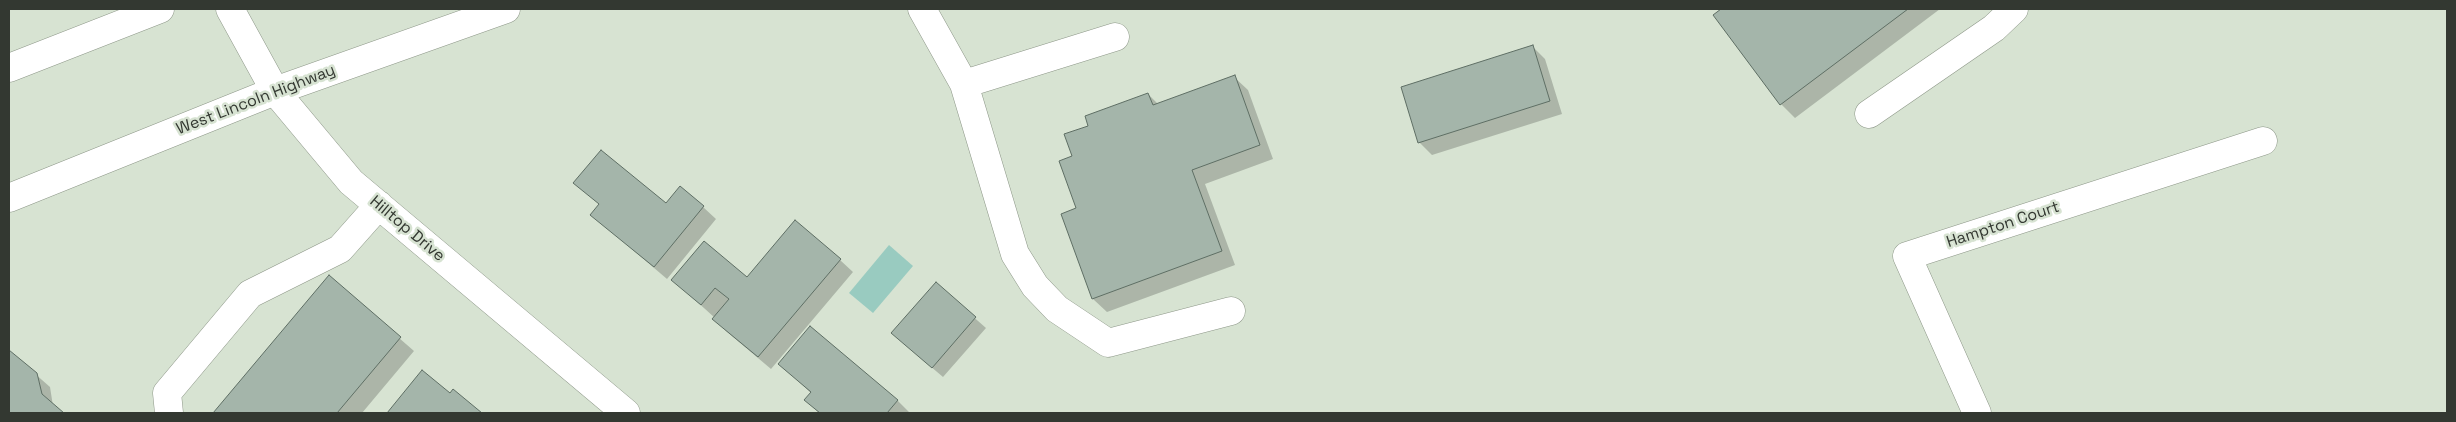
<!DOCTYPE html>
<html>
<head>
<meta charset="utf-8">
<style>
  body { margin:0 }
  #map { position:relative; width:2456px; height:422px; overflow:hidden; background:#d7e3d2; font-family:"Space Grotesk",sans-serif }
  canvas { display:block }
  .frame { position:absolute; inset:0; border:10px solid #333831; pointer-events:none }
</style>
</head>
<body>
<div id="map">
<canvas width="2456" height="422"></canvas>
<div class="frame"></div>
</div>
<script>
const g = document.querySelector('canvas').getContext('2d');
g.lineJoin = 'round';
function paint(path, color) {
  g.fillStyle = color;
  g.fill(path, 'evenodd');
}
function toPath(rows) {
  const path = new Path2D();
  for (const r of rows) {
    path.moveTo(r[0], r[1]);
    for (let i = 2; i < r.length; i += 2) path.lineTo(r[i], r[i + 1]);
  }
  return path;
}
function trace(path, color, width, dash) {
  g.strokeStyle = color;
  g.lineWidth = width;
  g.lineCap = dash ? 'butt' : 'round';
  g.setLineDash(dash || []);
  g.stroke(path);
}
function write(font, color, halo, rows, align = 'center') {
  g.font = font + ' "Space Grotesk",sans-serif';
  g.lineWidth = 5;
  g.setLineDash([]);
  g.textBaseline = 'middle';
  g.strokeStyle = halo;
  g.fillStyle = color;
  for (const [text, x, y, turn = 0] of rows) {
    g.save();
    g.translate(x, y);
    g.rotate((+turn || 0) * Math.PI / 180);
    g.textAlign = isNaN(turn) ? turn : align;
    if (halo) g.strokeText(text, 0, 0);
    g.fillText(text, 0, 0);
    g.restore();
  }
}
const water = toPath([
  [889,245,913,266,873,313,849,293]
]);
const shadow = toPath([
  [1723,9,1940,9,1795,118,1781,104,1715,15],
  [1532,46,1545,59,1562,114,1432,155,1419,142],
  [1234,77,1248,90,1273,159,1205,184,1235,265,1107,312,1093,299,1077,209,1073,157,1090,126,1148,94,1158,104],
  [575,183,666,205,703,207,716,219,667,279,592,215,600,205],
  [840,260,853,272,771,369,726,331,715,318,673,280,747,278],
  [329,277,414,351,362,413,215,413],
  [936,284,986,328,943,377,903,343],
  [810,328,898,401,910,413,819,413,806,400,811,393,780,364],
  [9,351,50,387,53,406,62,413,9,413],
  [422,372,450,395,453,391,480,413,389,413]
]);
const building = toPath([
  [1721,9,1908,9,1780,105,1713,15,1721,9],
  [1533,45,1550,101,1418,143,1401,87,1533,45],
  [1235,75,1260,145,1192,170,1222,251,1092,299,1061,214,1076,208,1059,161,1072,156,1064,134,1088,126,1085,116,1148,93,1153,105,1235,75],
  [601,150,666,203,680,186,704,206,654,267,590,215,599,204,573,183,601,150],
  [795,220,841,259,758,357,712,319,729,299,715,288,701,305,671,280,704,241,747,277,795,220],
  [329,275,401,337,337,413,213,413,329,275],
  [936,282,976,317,932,368,891,333,936,282],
  [810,326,898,400,887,413,820,413,804,400,811,392,778,364,810,326],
  [9,350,37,373,42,394,64,413,9,413,9,350],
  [422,370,450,393,453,389,482,413,387,413,422,370]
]);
const minor = toPath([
  [230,9,275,91,351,182,626,413],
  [922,9,964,84,1015,254,1035,286,1057,309,1108,343,1231,311],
  [964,84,1115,37],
  [1869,114,1994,28,2014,9],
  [169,413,167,393,250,294,340,249,379,205],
  [1977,413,1907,256,2263,141]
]);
const major = toPath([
  [9,68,160,9],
  [9,198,275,91,506,9]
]);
const streetNames = [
  ["West Lincoln Highway",256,100,-21],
  ["Hampton Court",2003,225,-18],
  ["Hilltop Drive",407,229,40]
];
paint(water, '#99cbc0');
paint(shadow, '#0003');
paint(building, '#a4b5aa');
trace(building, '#5e6e64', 1);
trace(minor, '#8d9788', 29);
trace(major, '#8d9788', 29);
trace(minor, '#fff', 28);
trace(major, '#fff', 28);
write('16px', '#333831', '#d7e3d2', streetNames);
</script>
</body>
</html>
